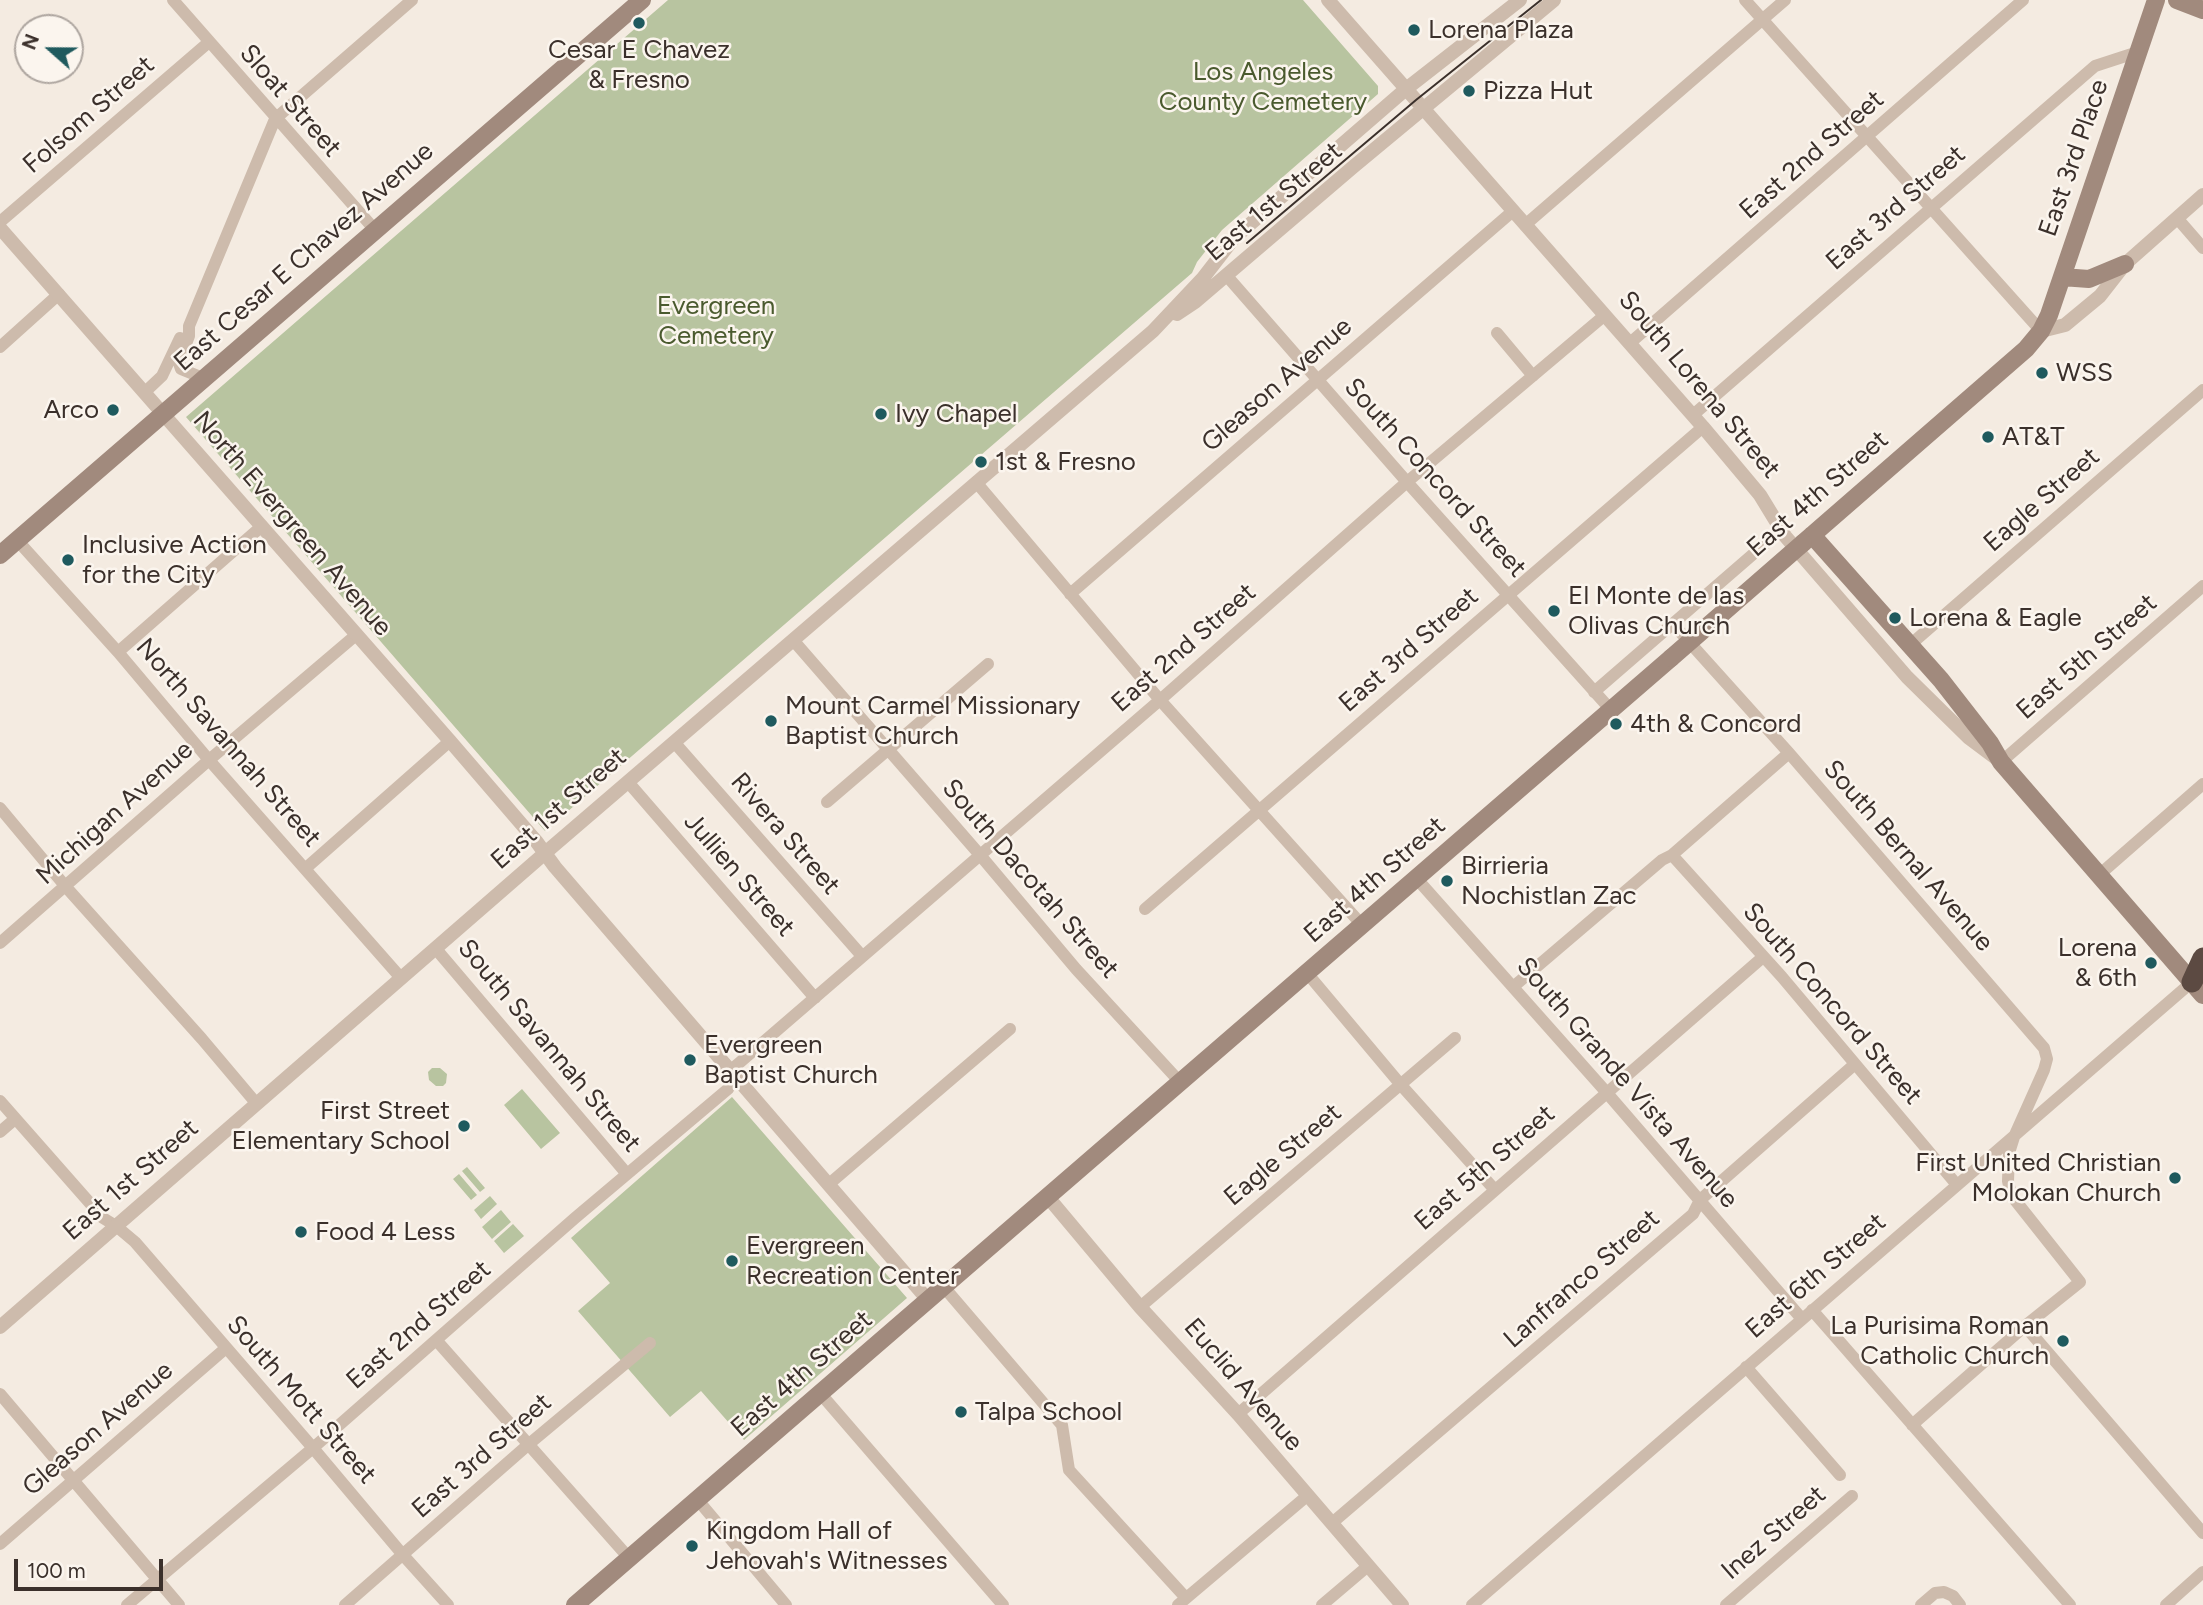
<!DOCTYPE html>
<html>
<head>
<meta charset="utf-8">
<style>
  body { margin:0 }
  #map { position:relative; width:2203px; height:1605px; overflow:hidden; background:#f4ebe1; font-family:Figtree,sans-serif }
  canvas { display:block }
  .north { position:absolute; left:14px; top:14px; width:70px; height:70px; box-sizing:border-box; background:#fbf5ee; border:2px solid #aea6a0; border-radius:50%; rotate:291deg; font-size:19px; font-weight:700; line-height:28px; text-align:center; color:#3b302b }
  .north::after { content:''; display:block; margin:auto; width:24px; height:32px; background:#1f5a5e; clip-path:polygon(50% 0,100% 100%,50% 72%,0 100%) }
  .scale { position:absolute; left:14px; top:1559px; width:149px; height:32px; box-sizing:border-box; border:4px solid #3b302b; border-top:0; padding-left:9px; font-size:21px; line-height:24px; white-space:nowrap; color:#3b302b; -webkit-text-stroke:5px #fbf5ee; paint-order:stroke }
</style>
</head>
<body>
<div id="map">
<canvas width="2203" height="1605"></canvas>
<div class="north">N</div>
<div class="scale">100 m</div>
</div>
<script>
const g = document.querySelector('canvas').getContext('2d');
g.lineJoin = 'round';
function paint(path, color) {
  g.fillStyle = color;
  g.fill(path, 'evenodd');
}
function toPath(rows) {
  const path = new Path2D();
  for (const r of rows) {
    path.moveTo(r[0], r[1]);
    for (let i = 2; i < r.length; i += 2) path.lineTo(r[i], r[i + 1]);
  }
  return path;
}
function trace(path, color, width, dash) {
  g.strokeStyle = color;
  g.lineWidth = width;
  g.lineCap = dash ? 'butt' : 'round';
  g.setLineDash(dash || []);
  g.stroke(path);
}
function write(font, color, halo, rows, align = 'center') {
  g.font = font + ' Figtree,sans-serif';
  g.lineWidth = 5;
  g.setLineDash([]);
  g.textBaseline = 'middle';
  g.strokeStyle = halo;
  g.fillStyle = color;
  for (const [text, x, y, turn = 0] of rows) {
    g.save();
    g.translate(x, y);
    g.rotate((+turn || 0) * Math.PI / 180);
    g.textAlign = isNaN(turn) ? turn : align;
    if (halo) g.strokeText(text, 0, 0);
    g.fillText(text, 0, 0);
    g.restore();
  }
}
const green = toPath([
  [668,0,1303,0,1378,86,1378,94,1222,230,1197,262,1192,273,545,831,186,417],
  [432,1068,440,1068,447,1074,446,1083,443,1086,436,1086,429,1080,428,1072],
  [522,1089,560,1133,541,1149,504,1105],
  [732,1097,907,1298,744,1440,701,1391,670,1417,578,1311,610,1283,571,1238],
  [467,1167,485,1188,480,1192,462,1171],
  [459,1174,477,1195,471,1200,453,1179],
  [490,1196,497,1204,481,1219,474,1210],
  [501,1210,511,1222,492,1239,482,1227],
  [513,1224,524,1236,504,1253,494,1241]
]);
const minor = toPath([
  [173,0,375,230],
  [1745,0,2041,331],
  [2177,218,2203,248],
  [0,222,209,42],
  [1525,225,1785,0],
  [1226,275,1407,482,1611,710],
  [1497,333,1533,376],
  [1630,343,2023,0],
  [0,347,59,294],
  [203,378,181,369,179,363,189,336,189,326,275,119,412,0],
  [145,392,162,376,180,338],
  [1693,415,2095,66,2138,52],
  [976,482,1160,700,1362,925],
  [17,540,118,652,209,760,401,978],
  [1070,594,1513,211],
  [1673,624,1789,753,2044,1048,2047,1059,2044,1070,2014,1137,2009,1153,2008,1181,2011,1195,2080,1282,2025,1326,1912,1425],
  [793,640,980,855,1076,969,1180,1082],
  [1910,645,2203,390],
  [118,652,262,526],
  [1594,692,1781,530],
  [674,742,862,956],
  [2001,762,2203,586],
  [628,782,815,998],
  [827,802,988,664],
  [0,808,66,887,202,1039,256,1103],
  [1672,855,1782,977,1957,1185],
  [306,868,450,741],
  [2099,875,2203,784],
  [1417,879,1607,1093,1802,1319],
  [1145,909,1703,427],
  [0,943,209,760,356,635],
  [436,949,627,1174],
  [1307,973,1401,1085,1495,1190],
  [1513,987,1662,860,1672,855,1789,753],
  [731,1070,1160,700,1407,482,1605,315],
  [0,1101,103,1218,116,1226,135,1242,313,1448,403,1555,448,1605],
  [0,1132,15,1119],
  [829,1184,1010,1029],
  [943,1286,1062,1425,1069,1470,1186,1598],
  [1140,1307,1455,1038],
  [1812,1310,2070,1605],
  [2025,1326,2203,1533],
  [437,1341,629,1558],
  [1746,1367,1840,1475],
  [820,1393,1003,1605],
  [0,1394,179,1605],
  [1238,1414,1763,957],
  [697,1499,786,1605],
  [1332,1523,1693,1214,1700,1200,1855,1064],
  [0,1544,226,1348],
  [127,1605,313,1448,575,1218,728,1089,735,1075],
  [345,1605,529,1444,650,1343],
  [1178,1605,1307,1496],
  [1322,1605,1368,1566],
  [1472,1605,2192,982],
  [1726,1605,1852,1496],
  [1921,1605,1935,1593,1944,1592,1953,1596,1960,1605],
  [2166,1605,2203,1572]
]);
const tertiary = toPath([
  [1328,0,1703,427,1760,495,1785,536,1907,677,1969,738,1997,759],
  [0,228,450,741,536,841,555,867,928,1300],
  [1177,314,1195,302,1353,167,1554,0],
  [2041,331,2065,325,2100,296,2125,264,2203,195],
  [1047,1196,1140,1307,1238,1414,1402,1605],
  [0,1327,552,847,1153,331,1203,278,1234,238,1406,89,1520,0]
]);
const secondary = toPath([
  [2177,0,2203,10],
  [2062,277,2089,279,2125,264],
  [1812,535,1941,680,1990,743,2001,762,2203,995],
  [1803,543,2026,349,2041,331,2049,315,2156,0],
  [0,555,642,0],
  [575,1605,1671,658]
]);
const motorway = toPath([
  [2192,982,2203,958]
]);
const tram = toPath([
  [1247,243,1416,100,1541,0]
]);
const secondaryBridge = toPath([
  [1671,658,1803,543]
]);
const markers = [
  [639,23,7,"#1f5a5e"],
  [1414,30,7,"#1f5a5e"],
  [1469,91,7,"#1f5a5e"],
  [2042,373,7,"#1f5a5e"],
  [113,410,7,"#1f5a5e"],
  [881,414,7,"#1f5a5e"],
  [1988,437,7,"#1f5a5e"],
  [981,462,7,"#1f5a5e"],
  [68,560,7,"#1f5a5e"],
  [1554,611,7,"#1f5a5e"],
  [1895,618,7,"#1f5a5e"],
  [771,721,7,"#1f5a5e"],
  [1616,724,7,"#1f5a5e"],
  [1447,881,7,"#1f5a5e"],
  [2151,963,7,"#1f5a5e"],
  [690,1060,7,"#1f5a5e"],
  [464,1126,7,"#1f5a5e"],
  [2175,1178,7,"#1f5a5e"],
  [301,1232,7,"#1f5a5e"],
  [732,1261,7,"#1f5a5e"],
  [2063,1341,7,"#1f5a5e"],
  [961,1412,7,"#1f5a5e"],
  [692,1546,7,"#1f5a5e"]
];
const poiNames = [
  ["Lorena Plaza",1428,30],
  ["Cesar E Chavez",639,50,"center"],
  ["& Fresno",639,80,"center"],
  ["Pizza Hut",1483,91],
  ["WSS",2056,373],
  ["Arco",99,410,"right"],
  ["Ivy Chapel",895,414],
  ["AT&T",2002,437],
  ["1st & Fresno",995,462],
  ["Inclusive Action",82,545],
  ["for the City",82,575],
  ["El Monte de las",1568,596],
  ["Olivas Church",1568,626],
  ["Lorena & Eagle",1909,618],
  ["Mount Carmel Missionary",785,706],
  ["Baptist Church",785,736],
  ["4th & Concord",1630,724],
  ["Birrieria",1461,866],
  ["Nochistlan Zac",1461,896],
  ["Lorena",2137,948,"right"],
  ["& 6th",2137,978,"right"],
  ["Evergreen",704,1045],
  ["Baptist Church",704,1075],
  ["First Street",450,1111,"right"],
  ["Elementary School",450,1141,"right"],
  ["First United Christian",2161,1163,"right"],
  ["Molokan Church",2161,1193,"right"],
  ["Food 4 Less",315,1232],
  ["Evergreen",746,1246],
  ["Recreation Center",746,1276],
  ["La Purisima Roman",2049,1326,"right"],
  ["Catholic Church",2049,1356,"right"],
  ["Talpa School",975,1412],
  ["Kingdom Hall of",706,1531],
  ["Jehovah's Witnesses",706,1561]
];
const parkNames = [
  ["Los Angeles",1263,72],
  ["County Cemetery",1263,102],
  ["Evergreen",716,306],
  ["Cemetery",716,336]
];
const streetNames = [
  ["Sloat Street",290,101,49],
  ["Folsom Street",89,115,-41],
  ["East 2nd Street",1812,155,-41],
  ["East 3rd Place",2074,158,-71],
  ["East 1st Street",1274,202,-40],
  ["East 3rd Street",1896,208,-41],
  ["East Cesar E Chavez Avenue",304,257,-41],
  ["Gleason Avenue",1277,385,-41],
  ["South Lorena Street",1699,385,50],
  ["South Concord Street",1435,478,48],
  ["East 4th Street",1818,494,-41],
  ["Eagle Street",2042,500,-41],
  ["North Evergreen Avenue",292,524,49],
  ["East 2nd Street",1184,648,-41],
  ["East 3rd Street",1409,650,-41],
  ["East 5th Street",2087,657,-41],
  ["North Savannah Street",228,743,49],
  ["East 1st Street",559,809,-41],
  ["Michigan Avenue",115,813,-42],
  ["Rivera Street",785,834,49],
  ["South Bernal Avenue",1908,856,49],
  ["Jullien Street",739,875,49],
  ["South Dacotah Street",1030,879,49],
  ["East 4th Street",1375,880,-41],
  ["South Concord Street",1832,1004,49],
  ["South Savannah Street",549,1046,50],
  ["South Grande Vista Avenue",1627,1083,49],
  ["Eagle Street",1283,1155,-40],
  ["East 5th Street",1485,1168,-41],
  ["East 1st Street",131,1180,-41],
  ["East 6th Street",1816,1276,-41],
  ["Lanfranco Street",1582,1279,-41],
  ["East 2nd Street",419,1325,-41],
  ["East 4th Street",802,1374,-41],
  ["Euclid Avenue",1243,1385,49],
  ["South Mott Street",301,1400,49],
  ["Gleason Avenue",98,1429,-41],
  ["East 3rd Street",482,1456,-41],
  ["Inez Street",1774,1533,-41]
];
paint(green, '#b8c4a0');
trace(minor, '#cdbbac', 12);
trace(tertiary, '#cdbbac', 14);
trace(secondary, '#a18a7d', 18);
trace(motorway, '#5c4a42', 21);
trace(tram, '#3b302b', 2);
trace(secondaryBridge, '#a18a7d', 18);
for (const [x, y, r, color] of markers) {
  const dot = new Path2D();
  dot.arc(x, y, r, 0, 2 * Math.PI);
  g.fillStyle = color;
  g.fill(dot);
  trace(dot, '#fbf5ee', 2.5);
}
write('26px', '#3b302b', '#fbf5ee', poiNames, 'left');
write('26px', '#4a5a2e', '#fbf5ee', parkNames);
write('26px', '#3b302b', '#fbf5ee', streetNames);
</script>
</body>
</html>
